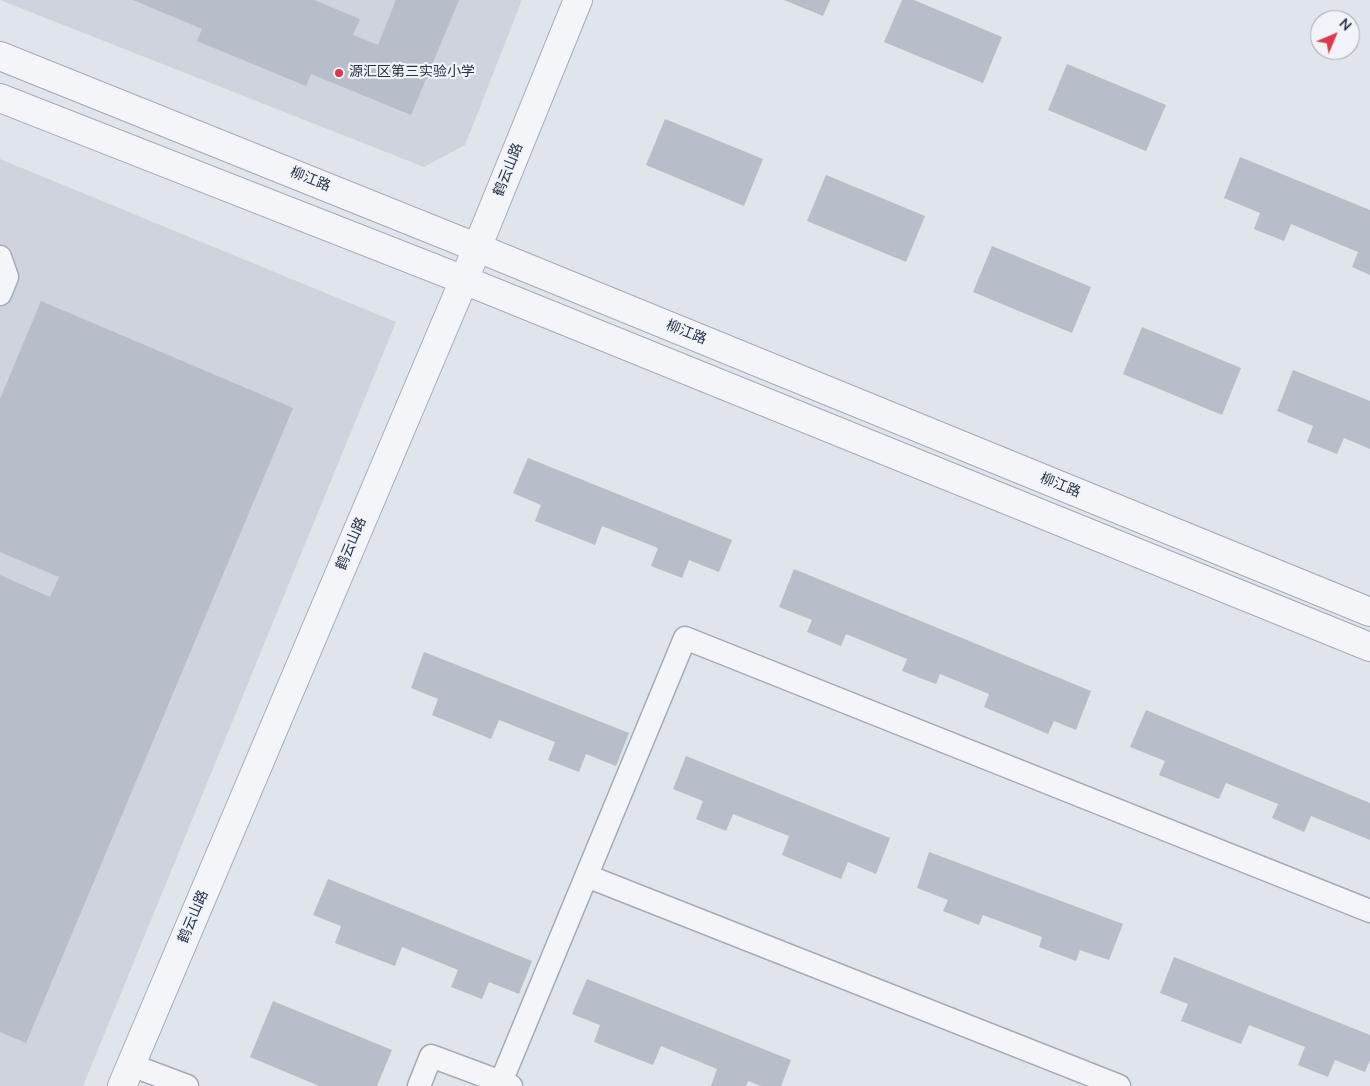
<!DOCTYPE html>
<html>
<head>
<meta charset="utf-8">
<style>
  body { margin:0 }
  #map { position:relative; width:1370px; height:1086px; overflow:hidden; background:#e0e4eb; font-family:"Nunito Sans",sans-serif }
  canvas { display:block }
  .north { position:absolute; left:1310px; top:10px; width:50px; height:50px; box-sizing:border-box; background:#f0f3f8; border:1px solid #a0a5b0; border-radius:50%; rotate:45deg; font-size:14px; font-weight:700; line-height:20px; text-align:center; color:#273144 }
  .north::after { content:''; display:block; margin:auto; width:18px; height:22px; background:#dd384e; clip-path:polygon(50% 0,100% 100%,50% 72%,0 100%) }
</style>
</head>
<body>
<div id="map">
<canvas width="1370" height="1086"></canvas>
<div class="north">N</div>
</div>
<script>
const g = document.querySelector('canvas').getContext('2d');
g.lineJoin = 'round';
function paint(path, color) {
  g.fillStyle = color;
  g.fill(path, 'evenodd');
}
function toPath(rows) {
  const path = new Path2D();
  for (const r of rows) {
    path.moveTo(r[0], r[1]);
    for (let i = 2; i < r.length; i += 2) path.lineTo(r[i], r[i + 1]);
  }
  return path;
}
function trace(path, color, width, dash) {
  g.strokeStyle = color;
  g.lineWidth = width;
  g.lineCap = dash ? 'butt' : 'round';
  g.setLineDash(dash || []);
  g.stroke(path);
}
function write(font, color, halo, rows, align = 'center') {
  g.font = font + ' "Nunito Sans","Noto Sans SC",sans-serif';
  g.lineWidth = 4.5;
  g.setLineDash([]);
  g.textBaseline = 'middle';
  g.strokeStyle = halo;
  g.fillStyle = color;
  for (const [text, x, y, turn = 0] of rows) {
    g.save();
    g.translate(x, y);
    g.rotate((+turn || 0) * Math.PI / 180);
    g.textAlign = isNaN(turn) ? turn : align;
    if (halo) g.strokeText(text, 0, 0);
    g.fillText(text, 0, 0);
    g.restore();
  }
}
const built = toPath([
  [0,0,522,0,465,145,424,167],
  [0,159,396,322,83,1086,0,1086]
]);
const building = toPath([
  [133,0,314,0,360,19,353,35,378,45,396,0,459,0,411,115,311,74,306,86,197,41,202,29],
  [784,0,830,0,823,16],
  [902,0,914,0,1002,37,983,83,884,42],
  [1067,64,1166,105,1146,151,1048,110],
  [665,119,763,159,744,206,646,165],
  [1240,157,1370,210,1370,275,1352,267,1358,252,1291,224,1284,241,1254,229,1260,213,1224,198],
  [826,175,925,216,906,262,807,221],
  [992,246,1091,287,1072,333,973,292],
  [41,301,293,408,26,1043,0,1032,0,575,50,597,59,577,0,552,0,399],
  [1142,327,1241,368,1222,415,1123,374],
  [1293,370,1370,401,1370,449,1344,438,1337,454,1307,442,1313,426,1277,411],
  [528,458,732,540,719,572,689,560,682,578,651,566,658,548,602,526,595,545,535,521,541,505,513,493],
  [794,569,1091,691,1076,730,1054,721,1048,734,984,707,989,694,940,674,936,684,902,671,907,659,846,634,841,646,807,632,812,620,779,607],
  [424,652,629,733,616,766,586,754,579,772,548,760,555,742,499,720,491,739,432,715,438,699,411,688],
  [1146,710,1370,803,1370,840,1311,816,1304,832,1272,818,1278,804,1226,783,1219,799,1159,775,1165,761,1130,747],
  [686,756,890,838,876,874,848,862,841,879,782,855,789,836,733,814,726,831,696,819,703,801,673,789],
  [929,852,1123,924,1109,960,1080,950,1076,961,1039,947,1042,937,983,915,979,925,943,911,948,900,917,888],
  [328,879,532,961,519,994,489,982,482,999,451,987,458,970,402,947,395,966,335,943,341,926,313,915],
  [1174,957,1370,1035,1370,1060,1365,1072,1335,1060,1328,1077,1298,1065,1305,1047,1249,1025,1241,1044,1181,1021,1188,1004,1160,993],
  [587,979,791,1060,781,1086,761,1086,748,1081,746,1086,711,1086,717,1069,661,1046,653,1065,594,1042,600,1025,572,1014],
  [273,1001,392,1050,377,1086,319,1086,250,1057]
]);
const minor = toPath([
  [0,257,7,277,0,294],
  [587,876,1119,1086],
  [131,1065,187,1086],
  [419,1086,431,1056,501,1082],
  [511,1086,501,1082,685,638,1370,911]
]);
const tertiary = toPath([
  [0,56,478,248,1370,612],
  [0,98,464,280,1370,647],
  [122,1086,464,280,578,0]
]);
const markers = [
  [339,73,5,"#dd384e"]
];
const poiNames = [
  ["源汇区第三实验小学",349,73]
];
const streetNames = [
  ["鹤云山路",509,170,-68],
  ["柳江路",310,180,22],
  ["柳江路",686,333,22],
  ["柳江路",1060,486,22],
  ["鹤云山路",352,544,-67],
  ["鹤云山路",194,917,-67]
];
paint(built, '#ced3dd');
paint(building, '#b7bdc9');
trace(minor, '#a5abb6', 25);
trace(tertiary, '#a5abb6', 30);
trace(minor, '#f4f5f9', 22);
trace(tertiary, '#f4f5f9', 28);
for (const [x, y, r, color] of markers) {
  const dot = new Path2D();
  dot.arc(x, y, r, 0, 2 * Math.PI);
  g.fillStyle = color;
  g.fill(dot);
  trace(dot, '#f0f3f8', 2);
}
write('14px', '#273144', '#f0f3f8', poiNames, 'left');
write('14px', '#273144', '#f0f3f8', streetNames);
</script>
</body>
</html>
